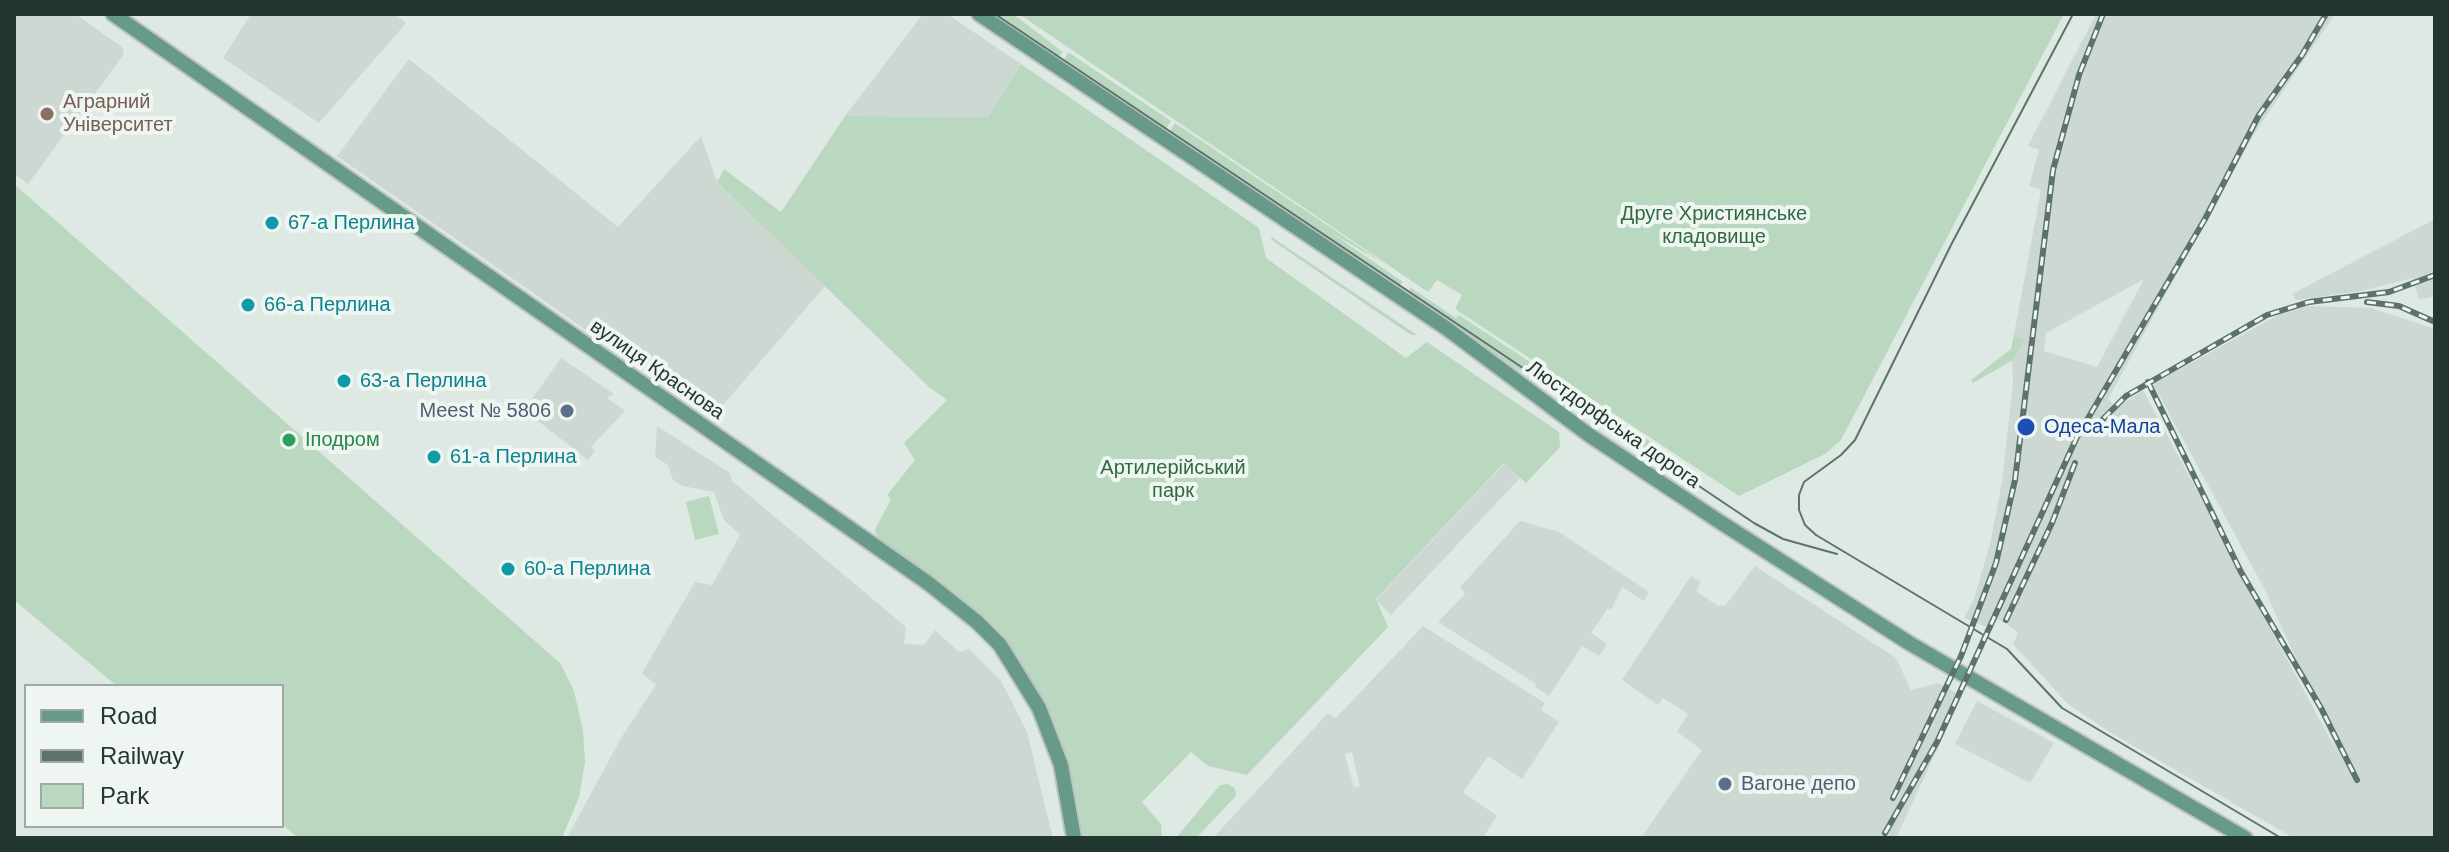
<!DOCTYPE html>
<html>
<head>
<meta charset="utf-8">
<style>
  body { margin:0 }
  #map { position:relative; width:2449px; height:852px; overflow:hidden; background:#dfe9e3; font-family:Helvetica,sans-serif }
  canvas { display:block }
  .frame { position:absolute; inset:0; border:16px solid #22372f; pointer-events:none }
  .legend { position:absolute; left:24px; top:684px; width:260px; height:144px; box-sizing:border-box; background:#eff6f2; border:2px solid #9daaa4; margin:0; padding:10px 14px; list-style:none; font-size:24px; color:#22372f }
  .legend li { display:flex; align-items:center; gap:16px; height:40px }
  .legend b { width:40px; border:2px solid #9daaa4 }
</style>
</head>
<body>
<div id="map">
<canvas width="2449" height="852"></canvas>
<div class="frame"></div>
<ul class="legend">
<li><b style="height:10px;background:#679a88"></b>Road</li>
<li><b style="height:10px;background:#5c736a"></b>Railway</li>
<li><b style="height:22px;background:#b9d8bf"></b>Park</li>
</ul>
</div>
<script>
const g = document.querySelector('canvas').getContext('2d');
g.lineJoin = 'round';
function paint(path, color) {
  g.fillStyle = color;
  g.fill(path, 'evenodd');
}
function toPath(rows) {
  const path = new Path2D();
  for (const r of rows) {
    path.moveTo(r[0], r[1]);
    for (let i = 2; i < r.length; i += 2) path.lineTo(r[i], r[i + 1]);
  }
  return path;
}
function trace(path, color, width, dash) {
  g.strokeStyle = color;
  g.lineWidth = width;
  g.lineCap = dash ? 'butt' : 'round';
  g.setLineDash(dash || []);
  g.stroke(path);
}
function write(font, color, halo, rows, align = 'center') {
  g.font = font + ' Helvetica,sans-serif';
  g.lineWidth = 8;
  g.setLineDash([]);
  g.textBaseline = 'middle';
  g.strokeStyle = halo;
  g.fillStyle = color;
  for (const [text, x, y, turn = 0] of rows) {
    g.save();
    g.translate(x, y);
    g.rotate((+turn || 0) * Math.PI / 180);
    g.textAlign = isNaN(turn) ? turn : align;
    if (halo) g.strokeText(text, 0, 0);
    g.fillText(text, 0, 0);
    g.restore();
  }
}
const built = toPath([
  [14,14,75,14,122,47,124,54,28,184,14,174],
  [251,14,395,14,406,23,319,123,223,58],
  [923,14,947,14,1021,64,988,117,845,116],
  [2096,14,2335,14,2254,134,2108,399,2117,408,2143,390,2340,758,2265,590,2153,384,2280,314,2308,306,2371,308,2435,329,2435,838,2294,838,2111,733,2068,704,2013,644,2018,633,2005,623,1997,619,1992,629,1964,618,1974,599,1990,544,2002,482,2013,382,2011,350,2041,190,2029,186,2039,150,2028,146],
  [2144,279,2097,367,2044,351,2046,333],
  [409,59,618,227,701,136,717,182,825,286,712,418,337,156],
  [2435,219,2435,296,2419,300,2413,278,2361,291,2296,300,2292,294],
  [561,358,614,394,607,398,625,411,591,447,595,451,588,460,524,410],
  [657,426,730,473,732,481,893,616,906,627,904,644,924,645,935,630,959,652,969,649,1001,681,1027,732,1053,838,567,838,621,738,656,685,642,673,695,582,712,585,740,535,724,520,714,492,683,486,673,480,668,465,655,457],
  [1505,463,1520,478,1391,615,1376,600],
  [1520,521,1559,532,1649,592,1644,601,1622,587,1611,610,1608,608,1591,633,1607,644,1599,656,1582,646,1549,696,1535,687,1536,684,1438,622,1465,594,1460,587],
  [1755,566,1896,658,1911,690,1938,683,1962,696,1896,838,1641,838,1702,750,1677,732,1688,714,1663,698,1658,705,1622,680,1691,576,1701,582,1696,591,1718,606,1725,606],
  [1423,626,1545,703,1541,710,1559,722,1522,779,1488,756,1463,792,1497,816,1483,838,1213,838,1328,713,1336,718],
  [1352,752,1360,786,1354,788,1345,754],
  [1977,701,2054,743,2030,783,1955,744]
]);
const green = toPath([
  [992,14,1013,14,1063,52,1058,58],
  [1019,14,2064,14,1841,440,1825,454,1739,496,1455,309,1462,295,1437,280,1428,292],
  [1068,52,1171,121,1165,130,1063,62],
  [1021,64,1259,228,1266,258,1406,358,1427,342,1559,432,1560,447,1526,483,1504,463,1376,599,1388,627,1247,775,1208,766,1191,752,1142,802,1161,824,1162,838,1080,838,1079,811,1060,745,1019,665,881,547,875,530,891,499,887,495,915,460,904,443,947,400,929,387,717,182,724,169,781,212,845,116,988,117],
  [1175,123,1385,264,1333,234,1403,282,1398,287,1169,133],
  [14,184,560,663,574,691,583,731,585,762,579,797,562,838,298,838,282,824,282,686,117,686,14,600],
  [1270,236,1417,335,1411,335,1273,241],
  [1410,287,1456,318,1459,315,1657,446,1654,451,1687,474,1683,481,1410,297],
  [2014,337,2025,339,2013,360,1973,383,1971,380,2011,349],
  [709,496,719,534,695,540,686,502],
  [1227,784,1235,788,1236,796,1196,838,1176,838,1220,785]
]);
const primary = toPath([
  [113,14,928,583,977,622,1000,645,1039,708,1061,765,1074,838],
  [979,14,1446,328,1589,435,1717,520,1909,643,2245,838]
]);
const tram = toPath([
  [995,14,1754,523,1783,539,1837,554],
  [2073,14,1951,245,1855,440,1841,455,1804,482,1799,495,1799,510,1805,525,1816,535,2007,649,2062,708,2281,838]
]);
const rail = toPath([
  [2367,302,2399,306,2435,322],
  [2148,382,2241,572,2321,708,2357,780],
  [2091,431,2126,396,2267,315,2309,302,2389,292,2435,275],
  [2006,620,2052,523,2075,463],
  [1893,798,1961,656,1996,563,2015,480,2053,170,2079,75,2103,14],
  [1885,833,1937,742,2077,437,2205,219,2259,115,2302,55,2326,14]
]);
const markers = [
  [47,114,8,"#8d6e63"],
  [272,223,8,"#0f9aa8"],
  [248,305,8,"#0f9aa8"],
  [344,381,8,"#0f9aa8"],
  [567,411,8,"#5c6f8a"],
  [2026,427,10,"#1a4fb4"],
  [289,440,8,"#2e9e5b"],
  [434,457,8,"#0f9aa8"],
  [508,569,8,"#0f9aa8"],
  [1725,784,8,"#5c6f8a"]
];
const educationNames = [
  ["Аграрний",63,102],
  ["Університет",63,125]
];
const parkNames = [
  ["Друге Християнське",1714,214],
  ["кладовище",1714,237],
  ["Артилерійський",1173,468],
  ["парк",1173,491]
];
const cultureNames = [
  ["67-а Перлина",288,223],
  ["66-а Перлина",264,305],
  ["63-а Перлина",360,381],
  ["61-а Перлина",450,457],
  ["60-а Перлина",524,569]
];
const streetNames = [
  ["вулиця Краснова",657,370,35],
  ["Люстдорфська дорога",1613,425,35]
];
const serviceNames = [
  ["Meest № 5806",551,411],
  ["Вагоне депо",1741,784,"left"]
];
const transitNames = [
  ["Одеса-Мала",2044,427]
];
const leisureNames = [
  ["Іподром",305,440]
];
paint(built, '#cdd8d2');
paint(green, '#b9d8bf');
trace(primary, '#bdc3c1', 18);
trace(primary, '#679a88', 14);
trace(tram, '#5c736a', 2);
trace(rail, '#5c736a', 6);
trace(rail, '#eff6f2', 3, [9]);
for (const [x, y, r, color] of markers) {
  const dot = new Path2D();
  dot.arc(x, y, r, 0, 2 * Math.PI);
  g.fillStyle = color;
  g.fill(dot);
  trace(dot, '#eff6f2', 3);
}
write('20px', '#785e54', '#eff6f2', educationNames, 'left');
write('20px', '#306a41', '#eff6f2', parkNames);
write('20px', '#0d838f', '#eff6f2', cultureNames, 'left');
write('20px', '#22372f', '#eff6f2', streetNames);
write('20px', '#4e5e75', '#eff6f2', serviceNames, 'right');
write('20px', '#164399', '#eff6f2', transitNames, 'left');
write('20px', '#27864d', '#eff6f2', leisureNames, 'left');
</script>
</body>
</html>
